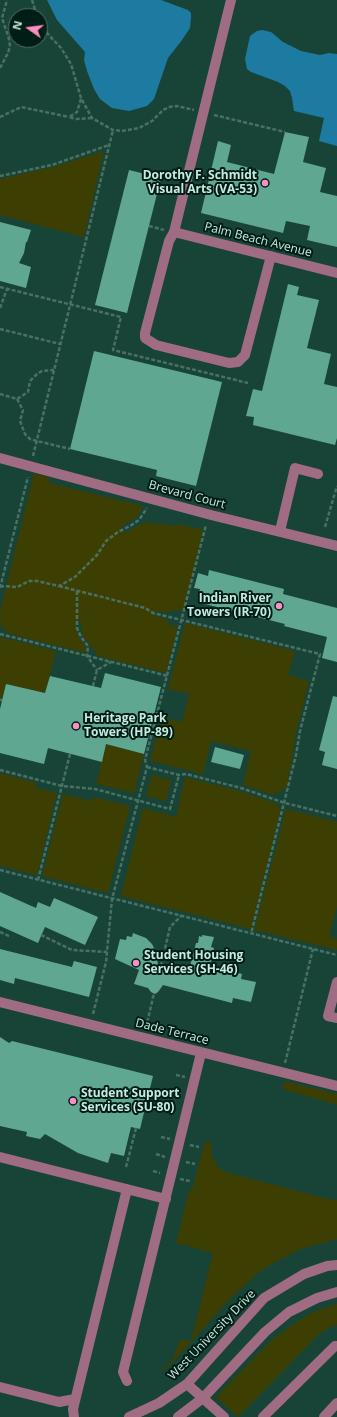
<!DOCTYPE html>
<html>
<head>
<meta charset="utf-8">
<style>
  body { margin:0 }
  #map { position:relative; width:337px; height:1417px; overflow:hidden; background:#11382d; font-family:"Open Sans",sans-serif }
  canvas { display:block }
  .north { position:absolute; left:8px; top:8px; width:40px; height:40px; box-sizing:border-box; background:#011e16; border:1px solid #517066; border-radius:50%; rotate:284deg; font-size:11px; font-weight:700; line-height:16px; text-align:center; color:#c8eade }
  .north::after { content:''; display:block; margin:auto; width:14px; height:18px; background:#fc8fc1; clip-path:polygon(50% 0,100% 100%,50% 72%,0 100%) }
</style>
</head>
<body>
<div id="map">
<canvas width="337" height="1417"></canvas>
<div class="north">N</div>
</div>
<script>
const g = document.querySelector('canvas').getContext('2d');
g.lineJoin = 'round';
function paint(path, color) {
  g.fillStyle = color;
  g.fill(path, 'evenodd');
}
function toPath(rows) {
  const path = new Path2D();
  for (const r of rows) {
    path.moveTo(r[0], r[1]);
    for (let i = 2; i < r.length; i += 2) path.lineTo(r[i], r[i + 1]);
  }
  return path;
}
function trace(path, color, width, dash) {
  g.strokeStyle = color;
  g.lineWidth = width;
  g.lineCap = dash ? 'butt' : 'round';
  g.setLineDash(dash || []);
  g.stroke(path);
}
function write(font, color, halo, rows, align = 'center') {
  g.font = font + ' "Open Sans",sans-serif';
  g.lineWidth = 4;
  g.setLineDash([]);
  g.textBaseline = 'middle';
  g.strokeStyle = halo;
  g.fillStyle = color;
  for (const [text, x, y, turn = 0] of rows) {
    g.save();
    g.translate(x, y);
    g.rotate((+turn || 0) * Math.PI / 180);
    g.textAlign = isNaN(turn) ? turn : align;
    if (halo) g.strokeText(text, 0, 0);
    g.fillText(text, 0, 0);
    g.restore();
  }
}
const built = toPath([
  [0,0,337,0,337,1417,0,1417],
  [16,16,40,16,40,40,16,40]
]);
const green = toPath([
  [104,151,84,237,0,215,0,179,53,167],
  [34,473,48,477,50,483,143,506,138,516,120,528,125,533,145,522,176,526,179,524,203,530,183,611,176,610,165,613,155,611,153,613,155,616,164,618,171,625,178,627,166,673,98,656,83,636,82,633,81,622,76,621,76,627,78,636,86,647,86,653,9,634,1,626,0,612],
  [185,623,295,651,288,675,309,681,296,732,292,760,286,788,273,795,243,785,251,751,211,741,203,774,150,761,161,717,182,722,189,694,168,689],
  [0,637,56,651,45,693,6,684,3,699,0,698],
  [106,744,144,754,134,793,96,784],
  [0,773,37,783,36,788,57,793,37,875,0,866],
  [152,775,171,780,166,801,146,796],
  [185,777,240,791,278,804,277,807,281,808,251,929,121,896,143,808,176,817],
  [63,794,92,801,93,797,130,806,108,893,42,876],
  [286,809,337,822,337,906,329,936,337,939,337,950,254,930],
  [285,1082,288,1082,337,1094,337,1105,286,1090,282,1086],
  [205,1141,211,1142,212,1156,219,1168,225,1172,328,1199,337,1200,337,1239,301,1249,268,1266,257,1274,228,1301,175,1360,161,1372,160,1371,173,1359,180,1340,191,1341,213,1253,176,1243,189,1190,192,1190],
  [337,1304,337,1325,330,1327,320,1333,238,1417,216,1397,274,1338,298,1321,316,1311]
]);
const water = toPath([
  [47,0,161,0,188,10,191,13,191,18,190,28,182,40,168,58,154,99,147,106,129,111,112,108,100,99,94,89,87,71,84,60,85,52,57,20],
  [262,30,271,32,283,42,301,51,320,55,329,53,337,54,337,146,319,141,324,118,294,111,292,98,290,91,285,86,278,82,251,72,247,69,245,59,250,36,257,31]
]);
const building = toPath([
  [285,132,309,137,303,162,326,168,320,192,337,196,337,247,307,240,310,226,286,221,283,233,201,213,218,141,231,145,227,162,274,174],
  [129,170,161,178,127,313,95,305],
  [0,222,31,230,27,242,26,242,24,253,19,263,31,267,26,288,0,281],
  [288,284,299,287,297,295,319,300,307,348,331,354,324,384,337,387,337,438,335,445,253,425,254,417,246,416,253,389,262,391],
  [94,351,222,382,196,486,156,476,157,470,70,449],
  [209,570,284,589,283,594,337,608,337,662,322,658,327,637,284,626,285,624,201,603,203,597,198,596,200,589,194,588,198,573,208,576],
  [105,673,161,687,144,754,106,744,102,762,48,748,44,764,0,753,0,709,6,684,45,693,50,676,101,688],
  [333,696,337,697,337,769,322,765,325,752,319,750],
  [215,747,244,755,240,769,211,762],
  [0,892,36,908,38,902,50,907,54,898,98,917,85,945,45,927,38,943,0,926],
  [133,933,146,938,152,944,156,952,158,965,186,972,187,965,190,966,196,943,198,943,199,936,202,937,202,935,214,937,211,947,214,948,210,966,242,974,241,979,256,982,251,1002,233,998,232,1003,163,985,158,992,155,994,151,992,148,988,134,984,139,970,115,959,120,939,126,940,127,936,132,937],
  [0,949,72,967,74,961,97,967,89,997,15,978,14,984,0,980],
  [0,1037,9,1043,12,1041,153,1076,140,1129,131,1127,124,1156,111,1153,108,1163,78,1153,45,1134,40,1139,26,1136,27,1132,0,1126]
]);
const path = toPath([
  [32,0,37,16],
  [40,22,46,32,61,48,71,64,81,98,92,118,113,130,122,131,139,128,152,121,163,110,169,107,177,106,194,110],
  [0,68,8,53,10,46,9,39,2,18,7,0],
  [81,99,77,112,69,117,76,119,92,118],
  [214,115,285,132],
  [0,117,21,107,69,117],
  [0,176,52,165,109,145],
  [149,226,164,230],
  [0,287,121,317,113,350,248,383],
  [0,308,7,289],
  [0,329,60,344],
  [0,394,17,399,28,392,30,381,37,374,42,371,54,370],
  [17,399,23,410,20,421,25,434,30,439,37,441,70,449],
  [33,456,113,130],
  [325,527,337,486],
  [0,586,17,587,29,581,37,581,59,586,75,577,97,555,106,541,118,532,130,526,139,520,147,508],
  [59,586,145,608,153,613,320,654,300,731,296,755,251,934],
  [0,588,28,477],
  [77,591,77,628,81,637,88,646,87,656,97,670],
  [0,634,168,676],
  [93,686,97,670,111,662],
  [0,700,2,700],
  [147,767,179,775,186,774,241,788,285,803,337,816],
  [0,770,62,786,95,789,170,809,179,775],
  [0,870,337,955],
  [38,880,70,754],
  [0,932,11,937],
  [41,935,72,950,107,952],
  [161,966,170,927,181,916],
  [93,1014,106,962,112,899,147,767,145,760,206,525],
  [146,1028,154,993],
  [285,1063,313,949],
  [176,1075,185,1077],
  [172,1092,181,1094],
  [161,1137,170,1139],
  [190,1145,199,1147],
  [156,1154,165,1157],
  [186,1162,195,1164],
  [126,1167,136,1128],
  [153,1171,160,1173],
  [180,1179,190,1181]
]);
const minor = toPath([
  [231,0,174,232,169,241,145,333,145,338,156,345,229,363,238,362,245,355,271,256],
  [174,232,337,273],
  [0,458,211,515,337,546],
  [280,531,295,468,318,474],
  [337,982,328,1016,337,1018],
  [0,1002,337,1086],
  [0,1157,166,1199],
  [127,1381,123,1372,201,1053],
  [187,1384,224,1417],
  [0,1387,59,1402,75,1399],
  [74,1417,73,1409,127,1189],
  [129,1417,159,1403,187,1384,264,1298,304,1274,327,1266,337,1265],
  [178,1417,203,1398,265,1332,289,1312,317,1298,337,1292],
  [263,1417,335,1346,337,1346],
  [324,1417,337,1403]
]);
const markers = [
  [265,183,4,"#fc8fc1"],
  [279,606,4,"#fc8fc1"],
  [76,726,4,"#fc8fc1"],
  [136,963,4,"#fc8fc1"],
  [73,1101,4,"#fc8fc1"]
];
const poiNames = [
  ["Dorothy F. Schmidt",257,176,"right"],
  ["Visual Arts (VA-53)",257,190,"right"],
  ["Indian River",271,599,"right"],
  ["Towers (IR-70)",271,613,"right"],
  ["Heritage Park",84,719],
  ["Towers (HP-89)",84,733],
  ["Student Housing",144,956],
  ["Services (SH-46)",144,970],
  ["Student Support",81,1094],
  ["Services (SU-80)",81,1108]
];
const streetNames = [
  ["Palm Beach Avenue",258,240,14],
  ["Brevard Court",187,495,15],
  ["Dade Terrace",172,1032,14],
  ["West University Drive",212,1335,-46]
];
paint(built, '#184437');
paint(green, '#3d3f02');
paint(water, '#1d7aa1');
paint(building, '#60a791');
trace(path, '#4a7064', 2.5, [4, 2]);
trace(minor, '#a06c83', 10);
for (const [x, y, r, color] of markers) {
  const dot = new Path2D();
  dot.arc(x, y, r, 0, 2 * Math.PI);
  g.fillStyle = color;
  g.fill(dot);
  trace(dot, '#011e16', 1.5);
}
write('bold 12px', '#c8eade', '#011e16', poiNames, 'left');
write('12px', '#c8eade', '#011e16', streetNames);
</script>
</body>
</html>
